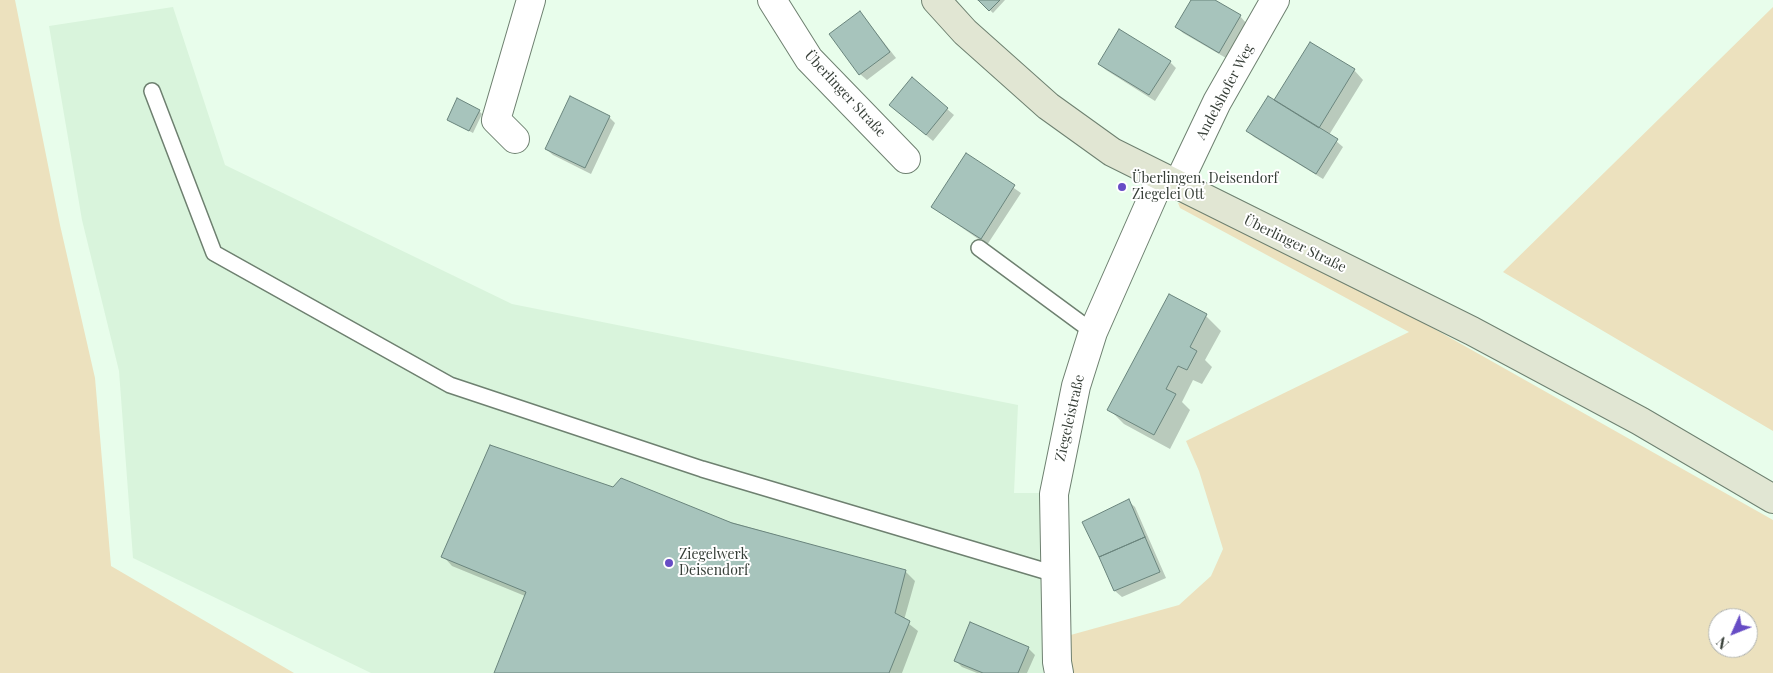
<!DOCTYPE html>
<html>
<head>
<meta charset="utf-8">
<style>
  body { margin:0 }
  #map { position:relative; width:1773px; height:673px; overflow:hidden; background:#e8fdeb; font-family:"Playfair Display",serif }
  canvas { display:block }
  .north { position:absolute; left:1708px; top:608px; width:50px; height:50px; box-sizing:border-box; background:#fff; border:1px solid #afb2af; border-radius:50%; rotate:226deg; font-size:14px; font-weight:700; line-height:20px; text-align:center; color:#363e37 }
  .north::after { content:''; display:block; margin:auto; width:18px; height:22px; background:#674cc5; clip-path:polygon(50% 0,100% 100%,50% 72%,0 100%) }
</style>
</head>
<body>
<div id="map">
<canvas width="1773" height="673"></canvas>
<div class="north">N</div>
</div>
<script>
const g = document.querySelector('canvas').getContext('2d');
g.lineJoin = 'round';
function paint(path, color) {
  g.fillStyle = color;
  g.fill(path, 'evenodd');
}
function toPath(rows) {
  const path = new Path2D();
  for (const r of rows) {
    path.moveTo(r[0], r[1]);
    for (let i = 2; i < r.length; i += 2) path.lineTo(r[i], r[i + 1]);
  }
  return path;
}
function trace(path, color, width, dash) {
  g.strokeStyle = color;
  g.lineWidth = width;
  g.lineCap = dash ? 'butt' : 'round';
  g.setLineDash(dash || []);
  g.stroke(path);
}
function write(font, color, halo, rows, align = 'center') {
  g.font = font + ' "Playfair Display",serif';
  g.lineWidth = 4;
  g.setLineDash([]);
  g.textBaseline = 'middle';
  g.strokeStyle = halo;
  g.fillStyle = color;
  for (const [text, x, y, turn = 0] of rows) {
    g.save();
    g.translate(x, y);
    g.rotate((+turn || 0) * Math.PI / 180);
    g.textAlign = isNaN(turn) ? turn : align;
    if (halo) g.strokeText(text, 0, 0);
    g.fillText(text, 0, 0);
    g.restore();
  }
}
const built = toPath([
  [173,7,225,165,512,304,1018,405,1014,493,1040,493,1043,673,371,673,133,558,119,371,82,220,49,26]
]);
const green = toPath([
  [0,0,15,0,60,225,95,378,111,566,294,673,0,673],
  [1773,7,1773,431,1503,272],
  [1178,203,1184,203,1203,212,1408,314,1773,520,1773,673,1072,673,1067,636,1179,605,1211,576,1223,549,1199,471,1186,441,1409,332,1180,208],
  [1718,618,1748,618,1748,648,1718,648]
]);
const shadow = toPath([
  [979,0,1005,0,993,13],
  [1193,0,1212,0,1240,16,1246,23,1226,58,1183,33,1177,27],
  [860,12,896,58,867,80,860,74],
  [1170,62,1176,68,1155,101,1106,70,1099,64],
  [1354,70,1363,80,1329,135,1343,147,1323,179,1254,137,1248,131],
  [912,79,954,115,933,141,890,105],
  [479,111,482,114,473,133,448,120],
  [609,117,615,123,591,174,553,155,546,149],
  [966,155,1021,193,987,245,932,207],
  [1206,316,1221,331,1205,360,1212,367,1202,384,1193,380,1182,402,1190,410,1170,449,1124,424,1109,409],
  [613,489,905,571,915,581,904,620,918,631,902,673,495,673,525,596,452,566,443,556],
  [1128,501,1135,507,1166,578,1122,597,1115,591,1084,522],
  [1028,648,1035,655,1027,673,977,673,962,667,955,660]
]);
const building = toPath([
  [978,0,1000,0,989,11,978,0],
  [1191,0,1215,0,1241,15,1219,53,1175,27,1191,0],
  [860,11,890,52,859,75,829,34,860,11],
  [1119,29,1171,61,1149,95,1098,64,1119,29],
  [1310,42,1355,69,1319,128,1274,100,1310,42],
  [912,77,948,108,926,135,889,105,912,77],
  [570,96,610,116,585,168,545,149,570,96],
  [1268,96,1338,139,1316,174,1246,131,1268,96],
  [457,98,480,110,469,131,447,120,457,98],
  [966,153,1015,185,981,239,931,207,966,153],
  [1169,294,1207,314,1190,347,1197,351,1187,370,1178,366,1166,389,1176,394,1154,435,1107,410,1169,294],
  [490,445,613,487,621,478,732,523,906,570,895,613,910,621,889,673,494,673,526,592,441,557,490,445],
  [1129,499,1145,537,1099,557,1082,522,1129,499],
  [1145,537,1160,572,1114,591,1099,557,1145,537],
  [970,622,1029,647,1018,673,983,673,954,661,970,622]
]);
const service = toPath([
  [152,91,214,253,450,385,702,469,1055,574],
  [979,248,1093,332]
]);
const minor = toPath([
  [772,0,809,59,906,159],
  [515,139,496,120,531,0],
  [1177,186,1217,102,1275,0],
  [1059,673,1057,662,1054,494,1076,386,1093,332,1161,178]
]);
const secondary = toPath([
  [936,0,965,32,1048,106,1112,152,1472,331,1640,421,1773,499]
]);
const markers = [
  [1122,187,5,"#674cc5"],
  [669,563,5,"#674cc5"]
];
const streetNames = [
  ["Andelshofer Weg",1225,92,-62],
  ["Überlinger Straße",845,94,47],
  ["Überlinger Straße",1295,244,26],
  ["Ziegeleistraße",1070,418,-77]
];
const poiNames = [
  ["Überlingen, Deisendorf",1132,179],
  ["Ziegelei Ott",1132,195],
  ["Ziegelwerk",679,555],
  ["Deisendorf",679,571]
];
paint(built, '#d9f4dc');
paint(green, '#ece1be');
paint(shadow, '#0003');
paint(building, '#a7c4bc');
trace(building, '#6a857d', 1);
trace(service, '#6e8070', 18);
trace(minor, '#6e8070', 30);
trace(secondary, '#6e8070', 30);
trace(service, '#fff', 15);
trace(minor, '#fff', 28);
trace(secondary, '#e1e6d3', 28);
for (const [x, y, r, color] of markers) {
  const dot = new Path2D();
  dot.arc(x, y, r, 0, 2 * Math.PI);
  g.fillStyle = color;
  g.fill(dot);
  trace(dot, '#fff', 2);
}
write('14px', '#363e37', '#fff', streetNames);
write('14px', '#363e37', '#fff', poiNames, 'left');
</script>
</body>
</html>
